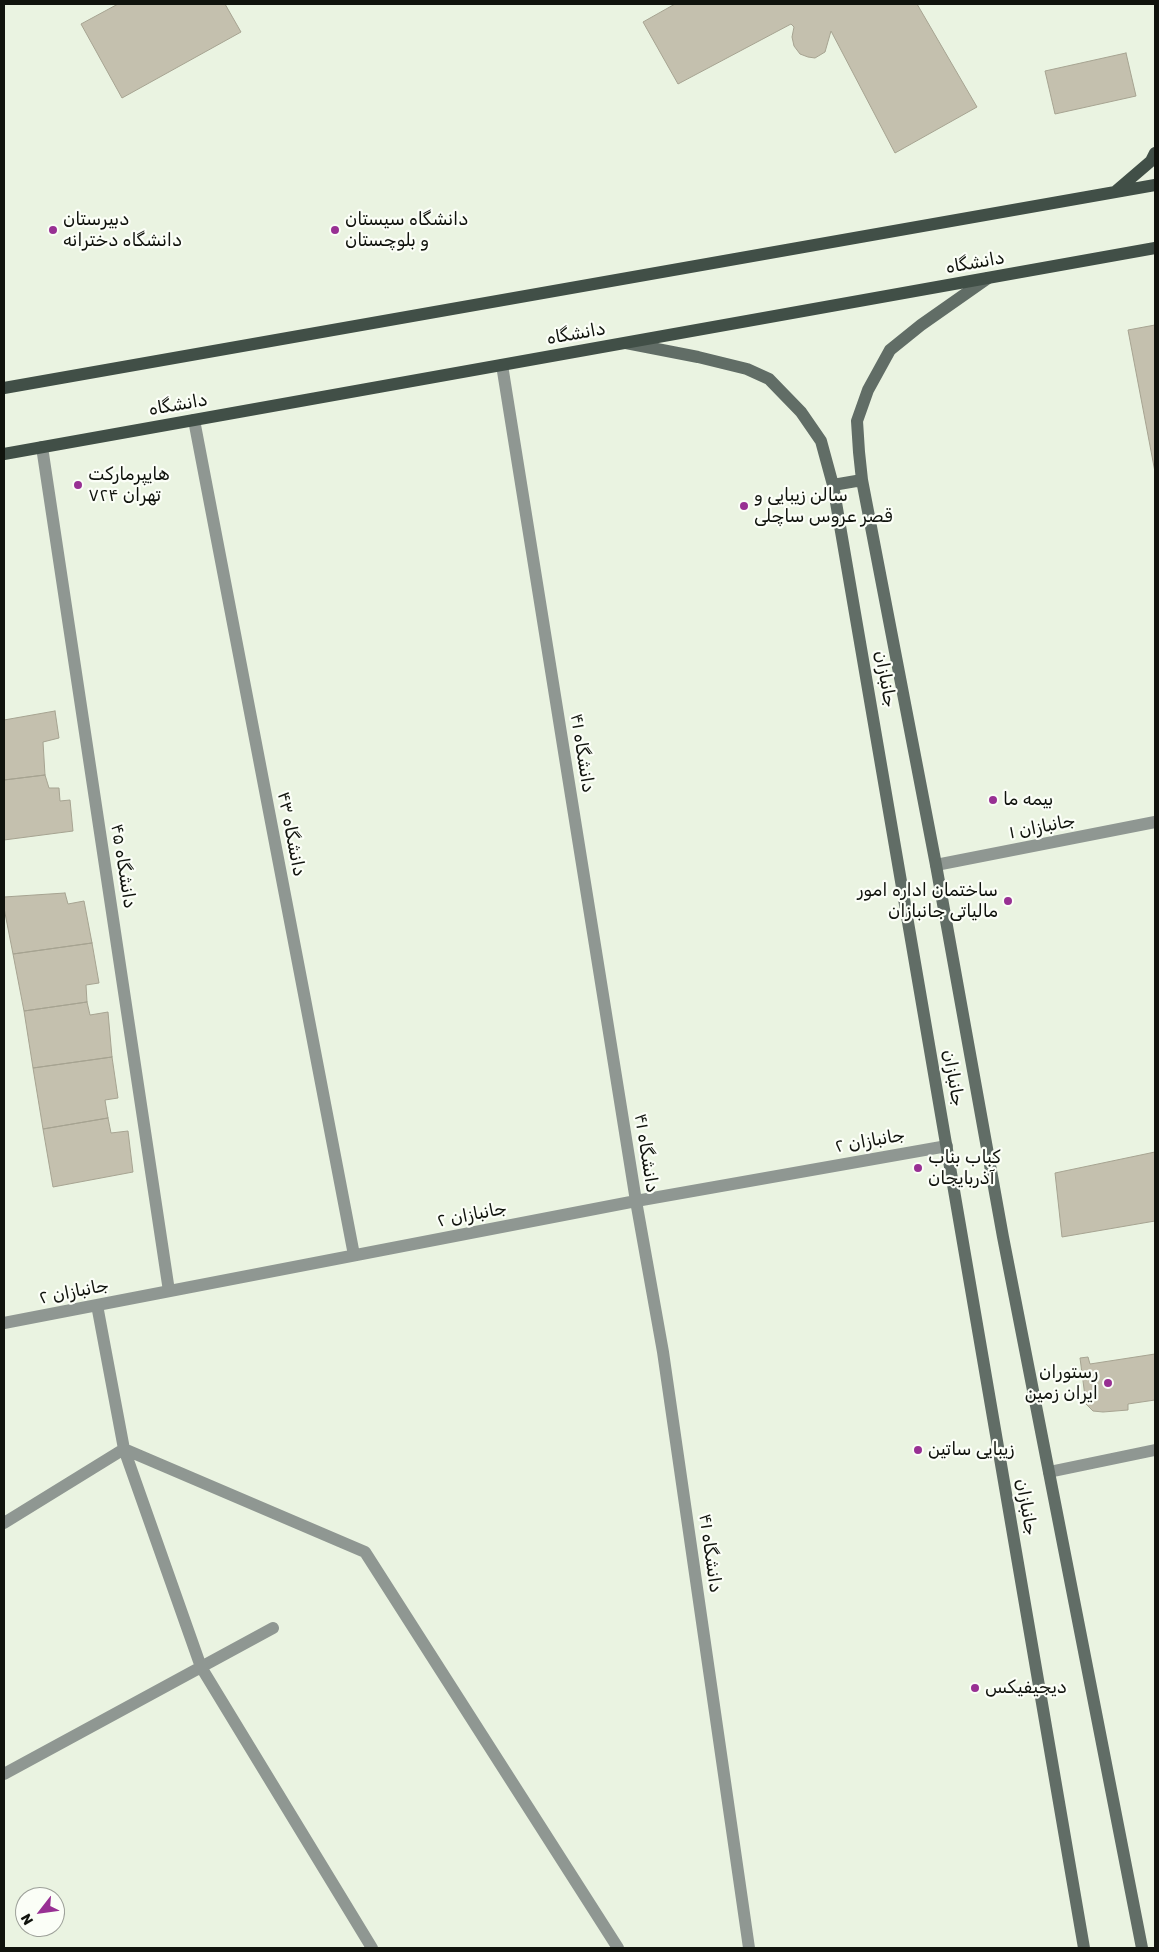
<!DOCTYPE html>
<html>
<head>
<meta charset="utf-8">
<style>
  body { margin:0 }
  #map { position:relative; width:1159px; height:1952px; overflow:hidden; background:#eaf3e1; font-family:Rubik,sans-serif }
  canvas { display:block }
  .frame { position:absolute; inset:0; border:5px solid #10130d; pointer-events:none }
  .north { position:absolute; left:15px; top:1887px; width:50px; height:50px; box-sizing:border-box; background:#fbfef7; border:1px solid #9da099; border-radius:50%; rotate:240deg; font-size:14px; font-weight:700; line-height:20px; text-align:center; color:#10130d }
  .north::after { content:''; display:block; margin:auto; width:18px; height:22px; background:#983093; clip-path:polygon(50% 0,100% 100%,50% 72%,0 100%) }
</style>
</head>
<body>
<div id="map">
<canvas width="1159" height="1952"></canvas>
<div class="frame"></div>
<div class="north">N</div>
</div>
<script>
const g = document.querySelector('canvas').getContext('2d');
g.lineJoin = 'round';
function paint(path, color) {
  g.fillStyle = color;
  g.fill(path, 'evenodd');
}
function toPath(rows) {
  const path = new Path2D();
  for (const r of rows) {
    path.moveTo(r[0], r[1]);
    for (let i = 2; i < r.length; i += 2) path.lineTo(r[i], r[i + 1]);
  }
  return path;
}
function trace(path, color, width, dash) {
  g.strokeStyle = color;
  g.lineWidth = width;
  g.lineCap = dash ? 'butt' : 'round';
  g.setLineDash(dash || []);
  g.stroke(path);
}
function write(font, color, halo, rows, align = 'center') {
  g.font = font + ' Rubik,Cairo,sans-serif';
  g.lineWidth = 4.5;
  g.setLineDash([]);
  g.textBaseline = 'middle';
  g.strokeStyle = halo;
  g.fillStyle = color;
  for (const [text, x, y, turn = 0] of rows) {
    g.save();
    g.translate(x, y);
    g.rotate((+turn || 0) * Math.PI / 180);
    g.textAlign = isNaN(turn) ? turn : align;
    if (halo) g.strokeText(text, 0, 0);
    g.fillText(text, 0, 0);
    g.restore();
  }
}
const building = toPath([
  [118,4,225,4,241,32,122,98,81,24,118,4],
  [675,4,917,4,977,107,895,153,831,31,825,52,815,58,808,57,800,54,794,46,792,37,794,27,791,24,678,84,643,22,675,4],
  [1126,53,1136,96,1055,114,1045,71,1126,53],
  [1155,325,1155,472,1128,330,1155,325],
  [55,711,59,738,43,742,45,775,4,780,4,720,55,711],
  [45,775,49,788,59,788,60,801,70,800,73,831,4,840,4,780,45,775],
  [65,893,68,904,84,901,92,943,13,954,4,908,4,897,65,893],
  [92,943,99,983,86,985,87,1002,24,1011,13,954,92,943],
  [87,1002,90,1015,108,1012,112,1057,33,1068,24,1011,87,1002],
  [112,1057,118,1098,105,1100,108,1118,43,1129,33,1068,112,1057],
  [108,1118,111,1133,128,1131,133,1172,53,1187,43,1129,108,1118],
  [1155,1152,1155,1221,1062,1237,1055,1173,1155,1152],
  [1155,1354,1155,1400,1128,1404,1128,1410,1103,1412,1093,1411,1086,1404,1080,1358,1088,1357,1090,1364,1155,1354]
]);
const minor = toPath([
  [502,365,636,1201,663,1352,749,1948],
  [194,420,354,1255],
  [42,447,169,1291],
  [936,865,1155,822],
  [97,1305,124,1449,201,1667,372,1948],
  [4,1323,636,1201,947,1146],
  [124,1449,365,1552,618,1948],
  [1049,1472,1155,1450],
  [4,1523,124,1449],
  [4,1774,273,1628]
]);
const secondary = toPath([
  [988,278,921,325,890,350,868,390,857,421,859,452,862,480,936,865,1003,1237,1142,1948],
  [626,343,698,357,747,369,769,379,801,412,821,441,833,485,1084,1948],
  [833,485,862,480]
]);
const primary = toPath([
  [1116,191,1151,161,1155,153],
  [4,388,1155,185],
  [4,454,1155,248]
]);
const markers = [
  [53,230,5,"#983093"],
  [335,230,5,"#983093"],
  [78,485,5,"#983093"],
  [744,506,5,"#983093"],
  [993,800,5,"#983093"],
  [1008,901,5,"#983093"],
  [918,1168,5,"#983093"],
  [1108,1383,5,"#983093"],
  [918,1450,5,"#983093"],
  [975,1688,5,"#983093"]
];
const poiNames = [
  ["دبیرستان",63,220],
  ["دانشگاه دخترانه",63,241],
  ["دانشگاه سیستان",345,220],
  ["و بلوچستان",345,241],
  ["هایپرمارکت",88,475],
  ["تهران ۷۲۴",88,496],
  ["سالن زیبایی و",754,496],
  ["قصر عروس ساچلی",754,517],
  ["بیمه ما",1003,800],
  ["ساختمان اداره امور",998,891,"right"],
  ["مالیاتی جانبازان",998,912,"right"],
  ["کباب بناب",928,1158],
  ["آذربایجان",928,1179],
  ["رستوران",1098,1373,"right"],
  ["ایران زمین",1098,1394,"right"],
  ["زیبایی ساتین",928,1450],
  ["دیجیفیکس",985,1688]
];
const streetNames = [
  ["دانشگاه",975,263,-10],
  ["دانشگاه",576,334,-10],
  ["دانشگاه",178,405,-10],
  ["جانبازان",885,679,80],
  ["دانشگاه ۴۱",582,753,81],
  ["جانبازان ۱",1042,827,-11],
  ["دانشگاه ۴۳",291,834,79],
  ["دانشگاه ۴۵",123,866,81],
  ["جانبازان",953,1078,80],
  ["جانبازان ۲",870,1141,-10],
  ["دانشگاه ۴۱",646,1153,81],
  ["جانبازان ۲",472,1215,-11],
  ["جانبازان ۲",74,1292,-11],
  ["جانبازان",1026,1507,80],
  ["دانشگاه ۴۱",710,1553,82]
];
paint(building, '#c4c0ae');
trace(building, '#a6a391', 1);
trace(minor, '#8f9792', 12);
trace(secondary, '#616d66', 12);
trace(primary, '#414f47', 12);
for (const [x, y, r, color] of markers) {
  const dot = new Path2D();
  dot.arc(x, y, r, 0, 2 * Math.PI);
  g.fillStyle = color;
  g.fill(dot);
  trace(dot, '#fbfef7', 2);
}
write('18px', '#10130d', '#fbfef7', poiNames, 'left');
write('18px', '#10130d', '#fbfef7', streetNames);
</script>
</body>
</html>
